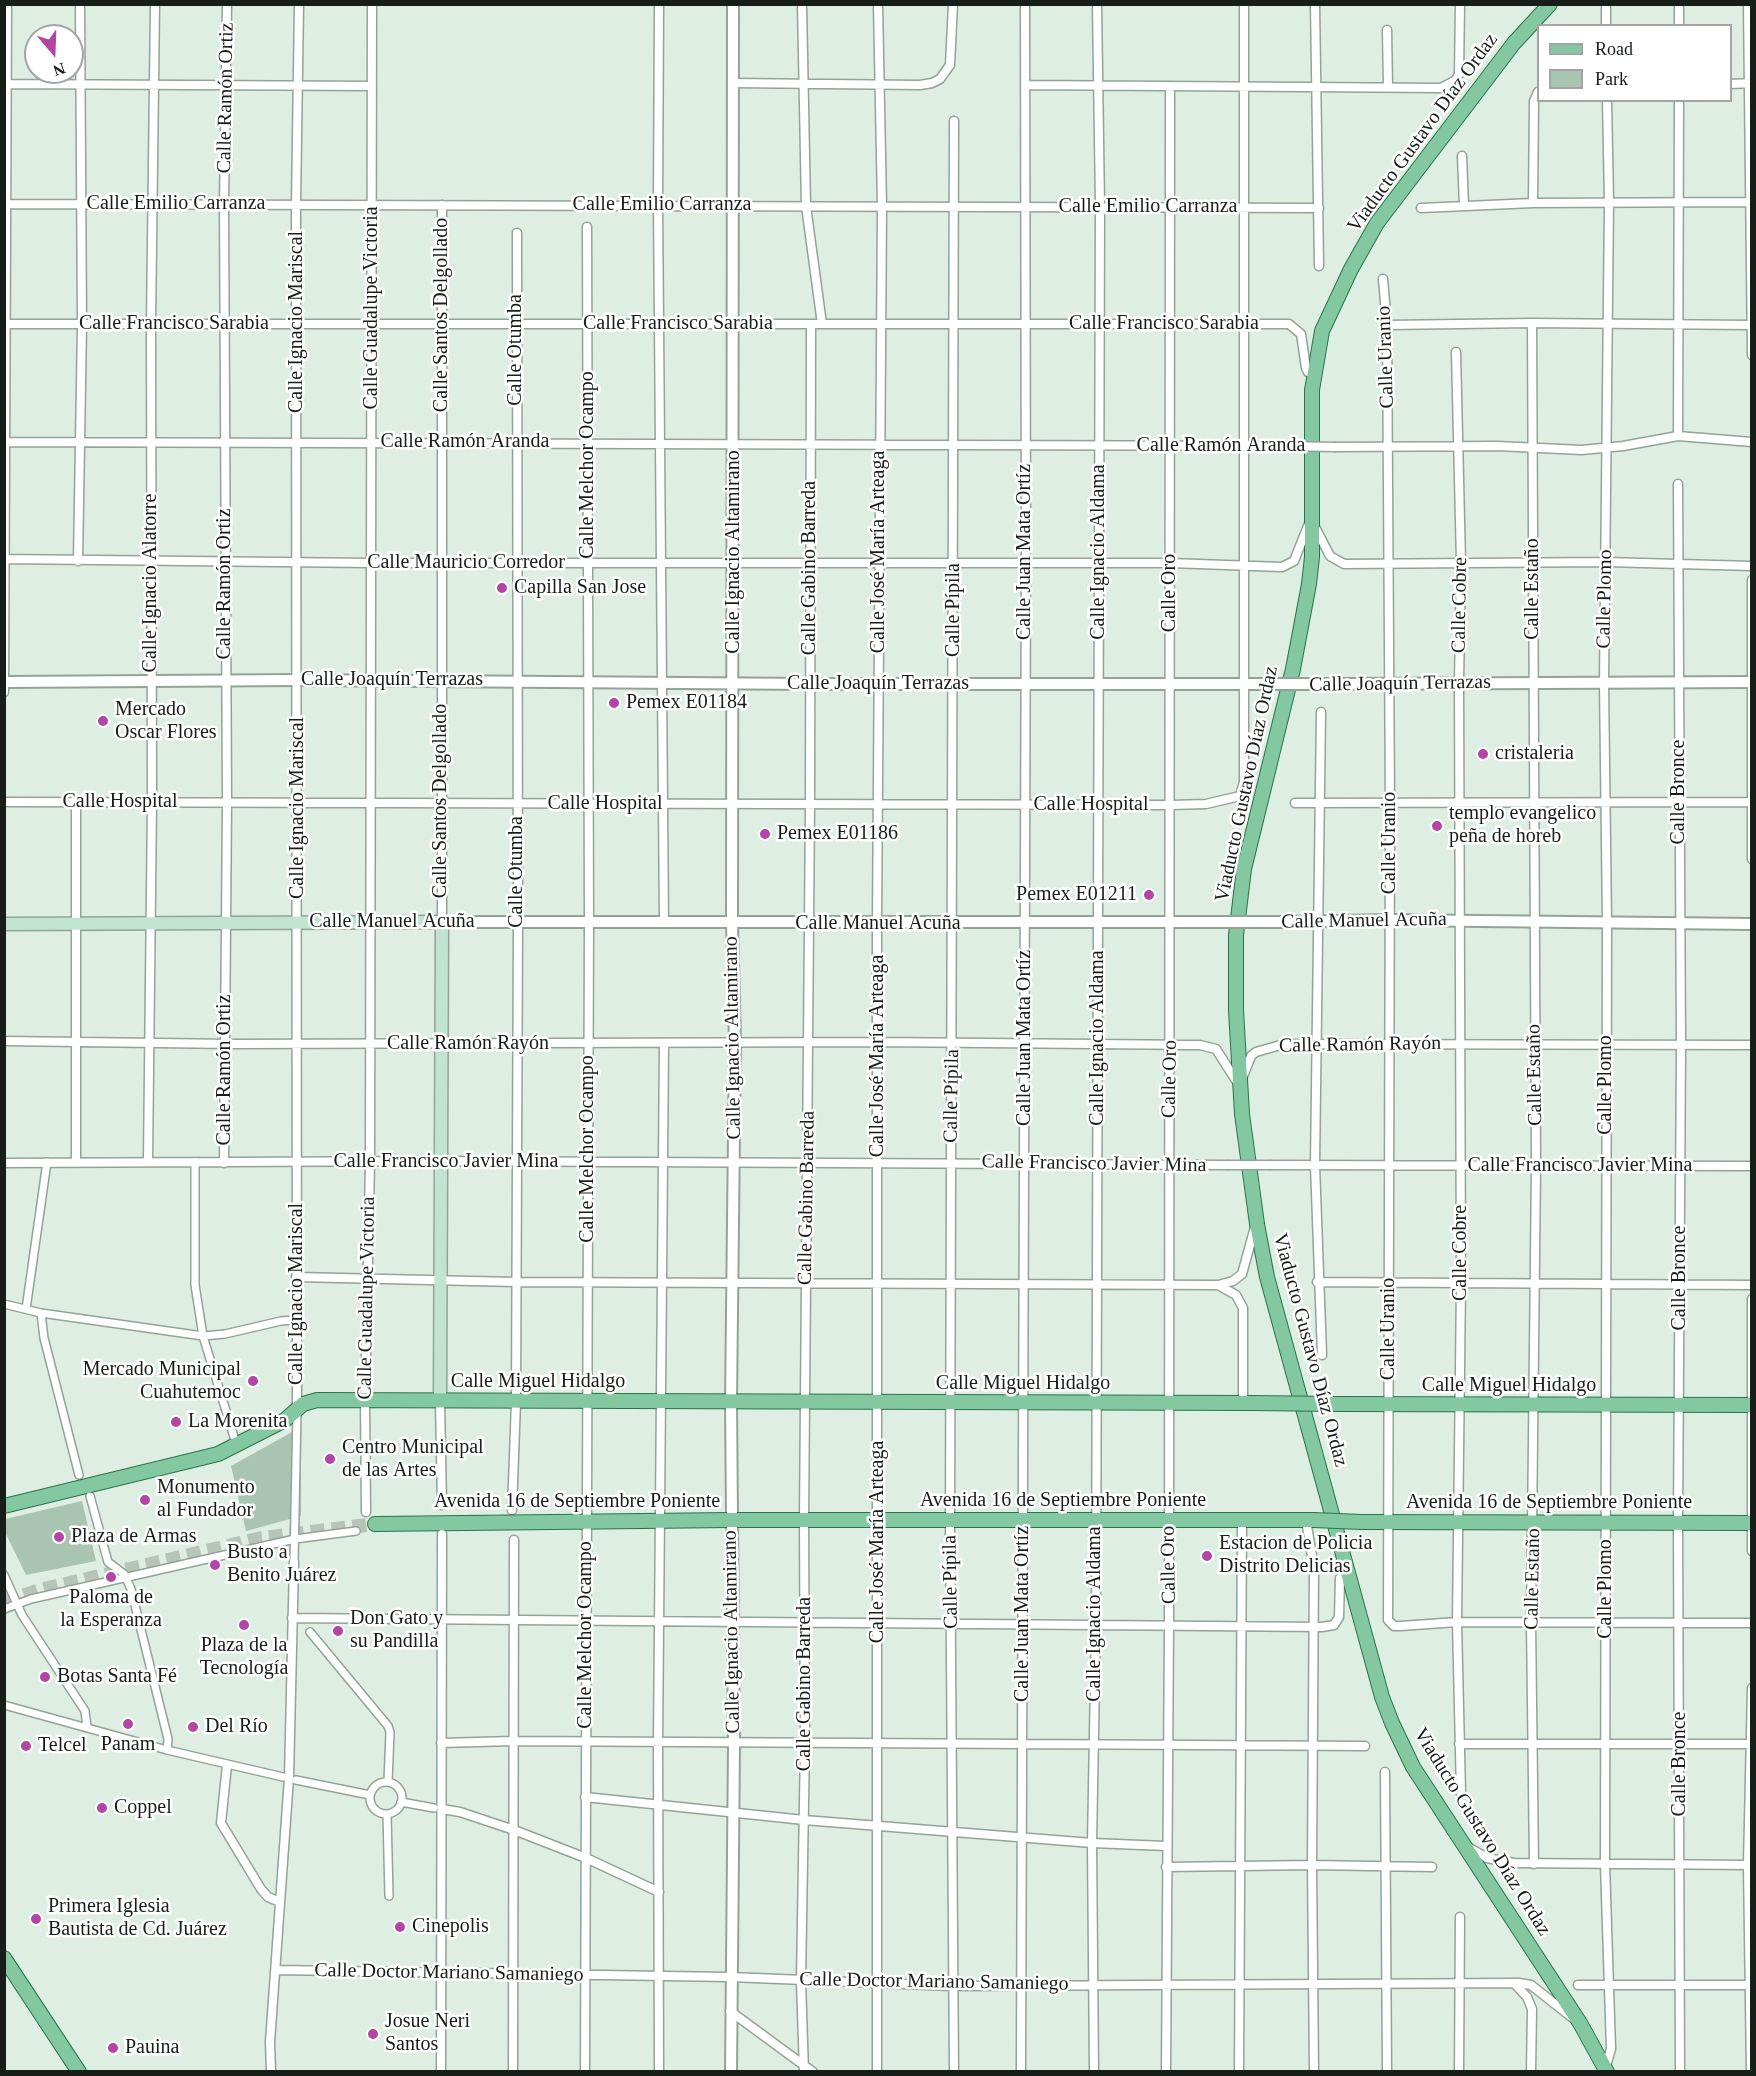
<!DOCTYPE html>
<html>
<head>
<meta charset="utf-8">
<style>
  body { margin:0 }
  #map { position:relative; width:1756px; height:2076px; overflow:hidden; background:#deeee2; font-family:Georgia,serif }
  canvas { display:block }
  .frame { position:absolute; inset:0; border:6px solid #171d19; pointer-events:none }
  .legend { position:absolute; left:1537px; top:24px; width:195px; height:78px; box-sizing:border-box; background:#fff; border:2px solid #a2a5a3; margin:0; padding:8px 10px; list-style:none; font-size:18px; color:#171d19 }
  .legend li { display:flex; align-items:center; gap:12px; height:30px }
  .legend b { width:30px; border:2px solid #a2a5a3 }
  .north { position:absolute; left:24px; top:24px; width:60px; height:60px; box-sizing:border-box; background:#fff; border:2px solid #a2a5a3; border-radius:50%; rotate:161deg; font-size:16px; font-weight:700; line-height:24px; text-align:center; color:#171d19 }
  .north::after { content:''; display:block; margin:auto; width:21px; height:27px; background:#b345a4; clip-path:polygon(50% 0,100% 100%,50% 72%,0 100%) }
</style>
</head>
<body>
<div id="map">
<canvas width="1756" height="2076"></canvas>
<div class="frame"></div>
<ul class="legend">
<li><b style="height:8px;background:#83c8a0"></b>Road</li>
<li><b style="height:16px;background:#a9c4b0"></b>Park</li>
</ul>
<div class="north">N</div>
</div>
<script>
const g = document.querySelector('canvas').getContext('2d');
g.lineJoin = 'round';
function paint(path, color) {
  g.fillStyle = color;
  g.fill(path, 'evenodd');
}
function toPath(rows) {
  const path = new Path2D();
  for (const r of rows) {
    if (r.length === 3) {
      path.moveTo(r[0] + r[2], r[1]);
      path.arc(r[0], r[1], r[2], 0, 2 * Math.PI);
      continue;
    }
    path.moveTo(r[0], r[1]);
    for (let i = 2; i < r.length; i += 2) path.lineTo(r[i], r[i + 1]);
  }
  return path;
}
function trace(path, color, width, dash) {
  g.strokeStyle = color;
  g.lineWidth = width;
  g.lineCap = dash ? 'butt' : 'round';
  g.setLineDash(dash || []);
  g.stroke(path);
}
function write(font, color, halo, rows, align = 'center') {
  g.font = font + ' Georgia,serif';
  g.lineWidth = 5;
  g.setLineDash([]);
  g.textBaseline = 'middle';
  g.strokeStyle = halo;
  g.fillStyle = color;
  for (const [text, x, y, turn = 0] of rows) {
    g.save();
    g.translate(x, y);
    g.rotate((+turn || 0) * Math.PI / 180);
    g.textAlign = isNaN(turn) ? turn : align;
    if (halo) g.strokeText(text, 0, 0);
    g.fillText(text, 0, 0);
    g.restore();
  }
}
const green = toPath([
  [301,1427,301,1516,246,1531,231,1466],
  [82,1501,96,1561,26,1575,5,1532,5,1519]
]);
const primaryTunnel = toPath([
  [4,1602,40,1590,262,1538,375,1524]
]);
const pedestrian = toPath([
  [195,1162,195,1285,203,1336,234,1437],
  [4,1304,41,1313,203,1336,225,1334,281,1321,296,1320],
  [26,1309,47,1162],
  [41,1313,44,1338,79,1475],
  [90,1496,108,1562,124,1574,131,1589,168,1739,167,1750],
  [294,1562,297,1411],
  [4,1575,22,1615,85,1711,87,1727],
  [4,1609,31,1599,295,1539,356,1531],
  [310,1632,388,1726,390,1732,388,1782],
  [4,1705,167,1750,283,1777],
  [296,1780,370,1795],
  [386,1798,16],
  [401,1802,434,1808],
  [387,1814,389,1896]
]);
const minor = toPath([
  [659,4,658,205,664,923],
  [802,4,806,206,822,324],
  [1315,4,1319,266],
  [1679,4,1679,26],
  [1748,4,1752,355],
  [1606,26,1606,4],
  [1387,30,1388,87],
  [733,83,920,85,932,83,940,79,950,65,953,4],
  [4,84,372,86],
  [1730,84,1752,83],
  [1025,85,1441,88,1456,80,1459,74,1460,4],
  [954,121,950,1519,954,2072],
  [1462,156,1464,206],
  [1533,203,1534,101,1538,92],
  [4,204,1319,208],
  [1421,208,1533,203,1752,202],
  [1383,279,1387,325,1390,805,1388,1620,1394,1626,1401,1626,1457,1622,1752,1623],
  [1532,323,1536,1166,1531,1622,1534,1864],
  [4,324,1289,324,1301,334,1306,368,1308,372,1314,375],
  [1387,325,1532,323,1752,325],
  [1456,352,1461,563,1459,683,1461,1283,1457,1622,1461,1794],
  [1678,436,1679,100],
  [4,442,1284,446],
  [1336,447,1497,446,1582,450,1623,446,1678,436,1752,442],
  [1678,484,1681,1045,1678,1522,1680,2072],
  [1314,525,1330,556,1344,564,1606,562,1752,566],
  [4,559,371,563,1170,563,1282,567,1294,561,1310,521],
  [78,561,82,325,80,4],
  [1752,580,1752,859],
  [4,692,7,4],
  [1321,712,1315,1165,1322,1355],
  [4,802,1170,805,1206,804,1240,796,1244,782,1244,4],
  [1295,803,1752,802],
  [442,922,442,205],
  [4,1041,234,1044,879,1042,1200,1045,1216,1049,1239,1085],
  [1242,1079,1251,1056,1256,1052,1284,1044,1752,1045],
  [148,1161,152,802,151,324,155,4],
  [76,1162,76,802],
  [4,1163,442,1161,1227,1165],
  [224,1163,227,803,224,204,227,4],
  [1271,1165,1752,1166],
  [296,1277,516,1282,1218,1285,1236,1295,1243,1308,1243,1404],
  [1317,1282,1752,1285],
  [1218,1285,1233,1281,1242,1274,1255,1227],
  [1752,1299,1752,1551],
  [440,1401,442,1505],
  [297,1408,296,205,299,4],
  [512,1510,516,1402,518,922,517,233],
  [366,1512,365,1400,370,1163,372,4],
  [1306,1520,1314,1568,1312,1865,1314,2072],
  [292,1618,1322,1627,1334,1625,1339,1617,1340,1578,1348,1568],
  [441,1743,513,1741,1365,1746],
  [1459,1744,1752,1744],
  [227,1765,221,1823,261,1889,268,1897,280,1902],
  [1385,1772,1387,2072],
  [585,1797,804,1820,1092,1843,1166,1846],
  [442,1809,460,1812,514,1830,586,1858,659,1892],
  [1468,1847,1487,1858,1514,1863,1751,1865],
  [1166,1867,1312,1865,1432,1867],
  [276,1970,730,1977,952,1986,1519,1983,1531,1985,1574,2019],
  [1514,1983,1527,1997,1532,2009,1531,2072],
  [1578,1985,1752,1985],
  [730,2011,813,2072],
  [1605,2069,1611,2049,1605,1864,1607,923,1604,683,1609,202,1607,100],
  [271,2072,270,2042,289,1778,294,1562],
  [441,2072,442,1534],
  [513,2072,514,1540],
  [585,2072,589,923,587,227],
  [659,2072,658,1743,664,1043],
  [804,2072,801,1981,805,1743,804,1520,810,804,811,324],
  [877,2072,877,924,882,206,878,4],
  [1021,2072,1026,562,1025,4],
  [1094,2072,1092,1843,1096,1625,1100,207,1097,4],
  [1166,2072,1169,1625,1170,86],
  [1239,2072,1242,1521],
  [1459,2072,1460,1917],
  [1751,2072,1748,1865,1752,1688]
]);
const tertiary = toPath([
  [4,682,298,680,810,684,1249,684],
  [1338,684,1752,682],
  [442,922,1187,922],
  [1278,922,1390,920,1752,924],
  [731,2072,734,1744,731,1402,735,1043,732,924,733,4]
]);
const secondary = toPath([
  [4,924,442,922,440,1401]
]);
const primary = toPath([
  [1550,4,1514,43,1377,223,1351,269,1322,331,1312,390,1312,557,1309,584,1293,669,1244,869,1236,935,1236,1010,1242,1114,1257,1224,1267,1277,1382,1697,1392,1723,1413,1767,1580,2023,1607,2072],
  [1337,1404,1752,1405],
  [4,1506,218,1454,285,1420,303,1404,317,1400,1252,1403],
  [1362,1522,1752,1523],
  [375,1524,731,1520,1313,1520],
  [4,1958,79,2072]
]);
const minorBridge = toPath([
  [1284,446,1336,447],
  [1227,1165,1271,1165]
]);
const tertiaryBridge = toPath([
  [1249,684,1338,684],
  [1187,922,1278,922]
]);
const primaryBridge = toPath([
  [1252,1403,1337,1404],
  [1313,1520,1362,1522]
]);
const markers = [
  [502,588,6,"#b345a4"],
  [614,703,6,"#b345a4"],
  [103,721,6,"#b345a4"],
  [1483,754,6,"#b345a4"],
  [1437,826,6,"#b345a4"],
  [765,834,6,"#b345a4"],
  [1149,895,6,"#b345a4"],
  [253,1381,6,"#b345a4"],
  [176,1422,6,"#b345a4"],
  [330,1459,6,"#b345a4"],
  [145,1500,6,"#b345a4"],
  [59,1537,6,"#b345a4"],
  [1207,1556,6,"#b345a4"],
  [215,1565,6,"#b345a4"],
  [111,1577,6,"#b345a4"],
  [244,1625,6,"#b345a4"],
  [338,1631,6,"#b345a4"],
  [45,1677,6,"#b345a4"],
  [128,1724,6,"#b345a4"],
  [193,1727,6,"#b345a4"],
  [26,1746,6,"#b345a4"],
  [102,1808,6,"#b345a4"],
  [36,1919,6,"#b345a4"],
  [400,1927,6,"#b345a4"],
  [373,2034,6,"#b345a4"],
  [113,2048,6,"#b345a4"]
];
const streetNames = [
  ["Calle Ramón Ortiz",226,98,-89],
  ["Viaducto Gustavo Díaz Ordaz",1423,133,-54],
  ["Calle Emilio Carranza",176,204],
  ["Calle Emilio Carranza",662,205],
  ["Calle Emilio Carranza",1148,207],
  ["Calle Guadalupe Victoria",372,308,-90],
  ["Calle Santos Delgollado",442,315,-90],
  ["Calle Ignacio Mariscal",297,322,-90],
  ["Calle Francisco Sarabia",174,324],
  ["Calle Francisco Sarabia",678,324],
  ["Calle Francisco Sarabia",1164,324],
  ["Calle Otumba",516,350,-90],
  ["Calle Uranio",1386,357,-92],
  ["Calle Ramón Aranda",465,442],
  ["Calle Ramón Aranda",1221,446],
  ["Calle Melchor Ocampo",588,465,-90],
  ["Calle Ignacio Altamirano",734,552,-90],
  ["Calle José María Arteaga",879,552,-90],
  ["Calle Juan Mata Ortíz",1025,552,-90],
  ["Calle Ignacio Aldama",1099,552,-90],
  ["Calle Mauricio Corredor",466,563],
  ["Calle Gabino Barreda",810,568,-90],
  ["Calle Ignacio Alatorre",151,583,-90],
  ["Calle Ramón Ortiz",225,584,-90],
  ["Calle Estaño",1533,589,-90],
  ["Calle Oro",1170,593,-90],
  ["Calle Plomo",1605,599,-89],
  ["Calle Cobre",1460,605,-89],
  ["Calle Pípila",954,610,-90],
  ["Calle Joaquín Terrazas",392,680],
  ["Calle Joaquín Terrazas",878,684],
  ["Calle Joaquín Terrazas",1400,684,-1],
  ["Viaducto Gustavo Díaz Ordaz",1247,784,-78],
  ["Calle Bronce",1679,792,-90],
  ["Calle Santos Delgollado",441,801,-90],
  ["Calle Hospital",120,802],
  ["Calle Hospital",605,804],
  ["Calle Hospital",1091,805],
  ["Calle Ignacio Mariscal",298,808,-90],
  ["Calle Uranio",1390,843,-90],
  ["Calle Otumba",517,872,-90],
  ["Calle Manuel Acuña",1364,921,-1],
  ["Calle Manuel Acuña",392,922],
  ["Calle Manuel Acuña",878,924],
  ["Calle Ignacio Altamirano",733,1038,-91],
  ["Calle Juan Mata Ortíz",1025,1038,-90],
  ["Calle Ignacio Aldama",1098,1038,-90],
  ["Calle Ramón Rayón",468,1044],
  ["Calle Ramón Rayón",1360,1045,-1],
  ["Calle José María Arteaga",878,1056,-90],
  ["Calle Ramón Ortiz",225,1070,-90],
  ["Calle Estaño",1535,1075,-91],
  ["Calle Oro",1170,1079,-89],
  ["Calle Plomo",1606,1085,-90],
  ["Calle Pípila",952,1096,-89],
  ["Calle Melchor Ocampo",588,1149,-90],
  ["Calle Francisco Javier Mina",446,1162],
  ["Calle Francisco Javier Mina",1094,1164,1],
  ["Calle Francisco Javier Mina",1580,1166],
  ["Calle Gabino Barreda",807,1198,-89],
  ["Calle Cobre",1461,1253,-90],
  ["Calle Bronce",1680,1278,-90],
  ["Calle Ignacio Mariscal",297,1294,-90],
  ["Calle Guadalupe Victoria",367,1298,-89],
  ["Calle Uranio",1389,1329,-90],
  ["Viaducto Gustavo Díaz Ordaz",1310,1350,75],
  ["Calle Miguel Hidalgo",538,1382],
  ["Calle Miguel Hidalgo",1023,1384],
  ["Calle Miguel Hidalgo",1509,1386],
  ["Avenida 16 de Septiembre Poniente",1063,1501],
  ["Avenida 16 de Septiembre Poniente",577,1502],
  ["Avenida 16 de Septiembre Poniente",1549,1503],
  ["Calle José María Arteaga",878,1542,-90],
  ["Calle Oro",1169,1565,-91],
  ["Calle Estaño",1533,1579,-89],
  ["Calle Pípila",951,1582,-91],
  ["Calle Plomo",1606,1589,-90],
  ["Calle Juan Mata Ortíz",1023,1614,-90],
  ["Calle Ignacio Aldama",1095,1614,-90],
  ["Calle Ignacio Altamirano",732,1632,-91],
  ["Calle Melchor Ocampo",586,1635,-90],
  ["Calle Gabino Barreda",805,1684,-90],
  ["Calle Bronce",1680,1764,-90],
  ["Viaducto Gustavo Díaz Ordaz",1482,1832,58],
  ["Calle Doctor Mariano Samaniego",449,1973,1],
  ["Calle Doctor Mariano Samaniego",934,1982,1]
];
const poiNames = [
  ["Capilla San Jose",514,588],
  ["Pemex E01184",626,703],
  ["Mercado",115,710],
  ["Oscar Flores",115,733],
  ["cristaleria",1495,754],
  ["templo evangelico",1449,814],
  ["peña de horeb",1449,837],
  ["Pemex E01186",777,834],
  ["Pemex E01211",1137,895,"right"],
  ["Mercado Municipal",241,1370,"right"],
  ["Cuahutemoc",241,1393,"right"],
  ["La Morenita",188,1422],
  ["Centro Municipal",342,1448],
  ["de las Artes",342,1471],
  ["Monumento",157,1488],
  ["al Fundador",157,1511],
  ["Plaza de Armas",71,1537],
  ["Estacion de Policia",1219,1544],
  ["Distrito Delicias",1219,1567],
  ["Busto a",227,1553],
  ["Benito Juárez",227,1576],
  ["Paloma de",111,1598,"center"],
  ["la Esperanza",111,1621,"center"],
  ["Don Gato y",350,1619],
  ["su Pandilla",350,1642],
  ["Plaza de la",244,1646,"center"],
  ["Tecnología",244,1669,"center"],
  ["Botas Santa Fé",57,1677],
  ["Del Río",205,1727],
  ["Panam",128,1745,"center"],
  ["Telcel",38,1746],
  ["Coppel",114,1808],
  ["Primera Iglesia",48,1907],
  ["Bautista de Cd. Juárez",48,1930],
  ["Cinepolis",412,1927],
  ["Josue Neri",385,2022],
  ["Santos",385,2045],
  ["Pauina",125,2048]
];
paint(green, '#a9c4b0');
trace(primaryTunnel, '#b6c4ba', 14, [14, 7]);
trace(pedestrian, '#93a397', 10);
trace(minor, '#93a397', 11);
trace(tertiary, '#93a397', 14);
trace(secondary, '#93a397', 15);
trace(primary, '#287548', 16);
trace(pedestrian, '#fff', 7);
trace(minor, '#fff', 8);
trace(tertiary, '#fff', 10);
trace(secondary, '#c1e4d0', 12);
trace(primary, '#83c8a0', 14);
trace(minorBridge, '#93a397', 11, []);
trace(tertiaryBridge, '#93a397', 14, []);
trace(primaryBridge, '#287548', 16, []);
trace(minorBridge, '#fff', 8);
trace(tertiaryBridge, '#fff', 10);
trace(primaryBridge, '#83c8a0', 14);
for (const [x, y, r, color] of markers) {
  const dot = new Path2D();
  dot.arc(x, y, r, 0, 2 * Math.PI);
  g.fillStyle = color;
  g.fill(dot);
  trace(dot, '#fff', 2);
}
write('20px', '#171d19', '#fff', streetNames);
write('20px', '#171d19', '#fff', poiNames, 'left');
</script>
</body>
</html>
